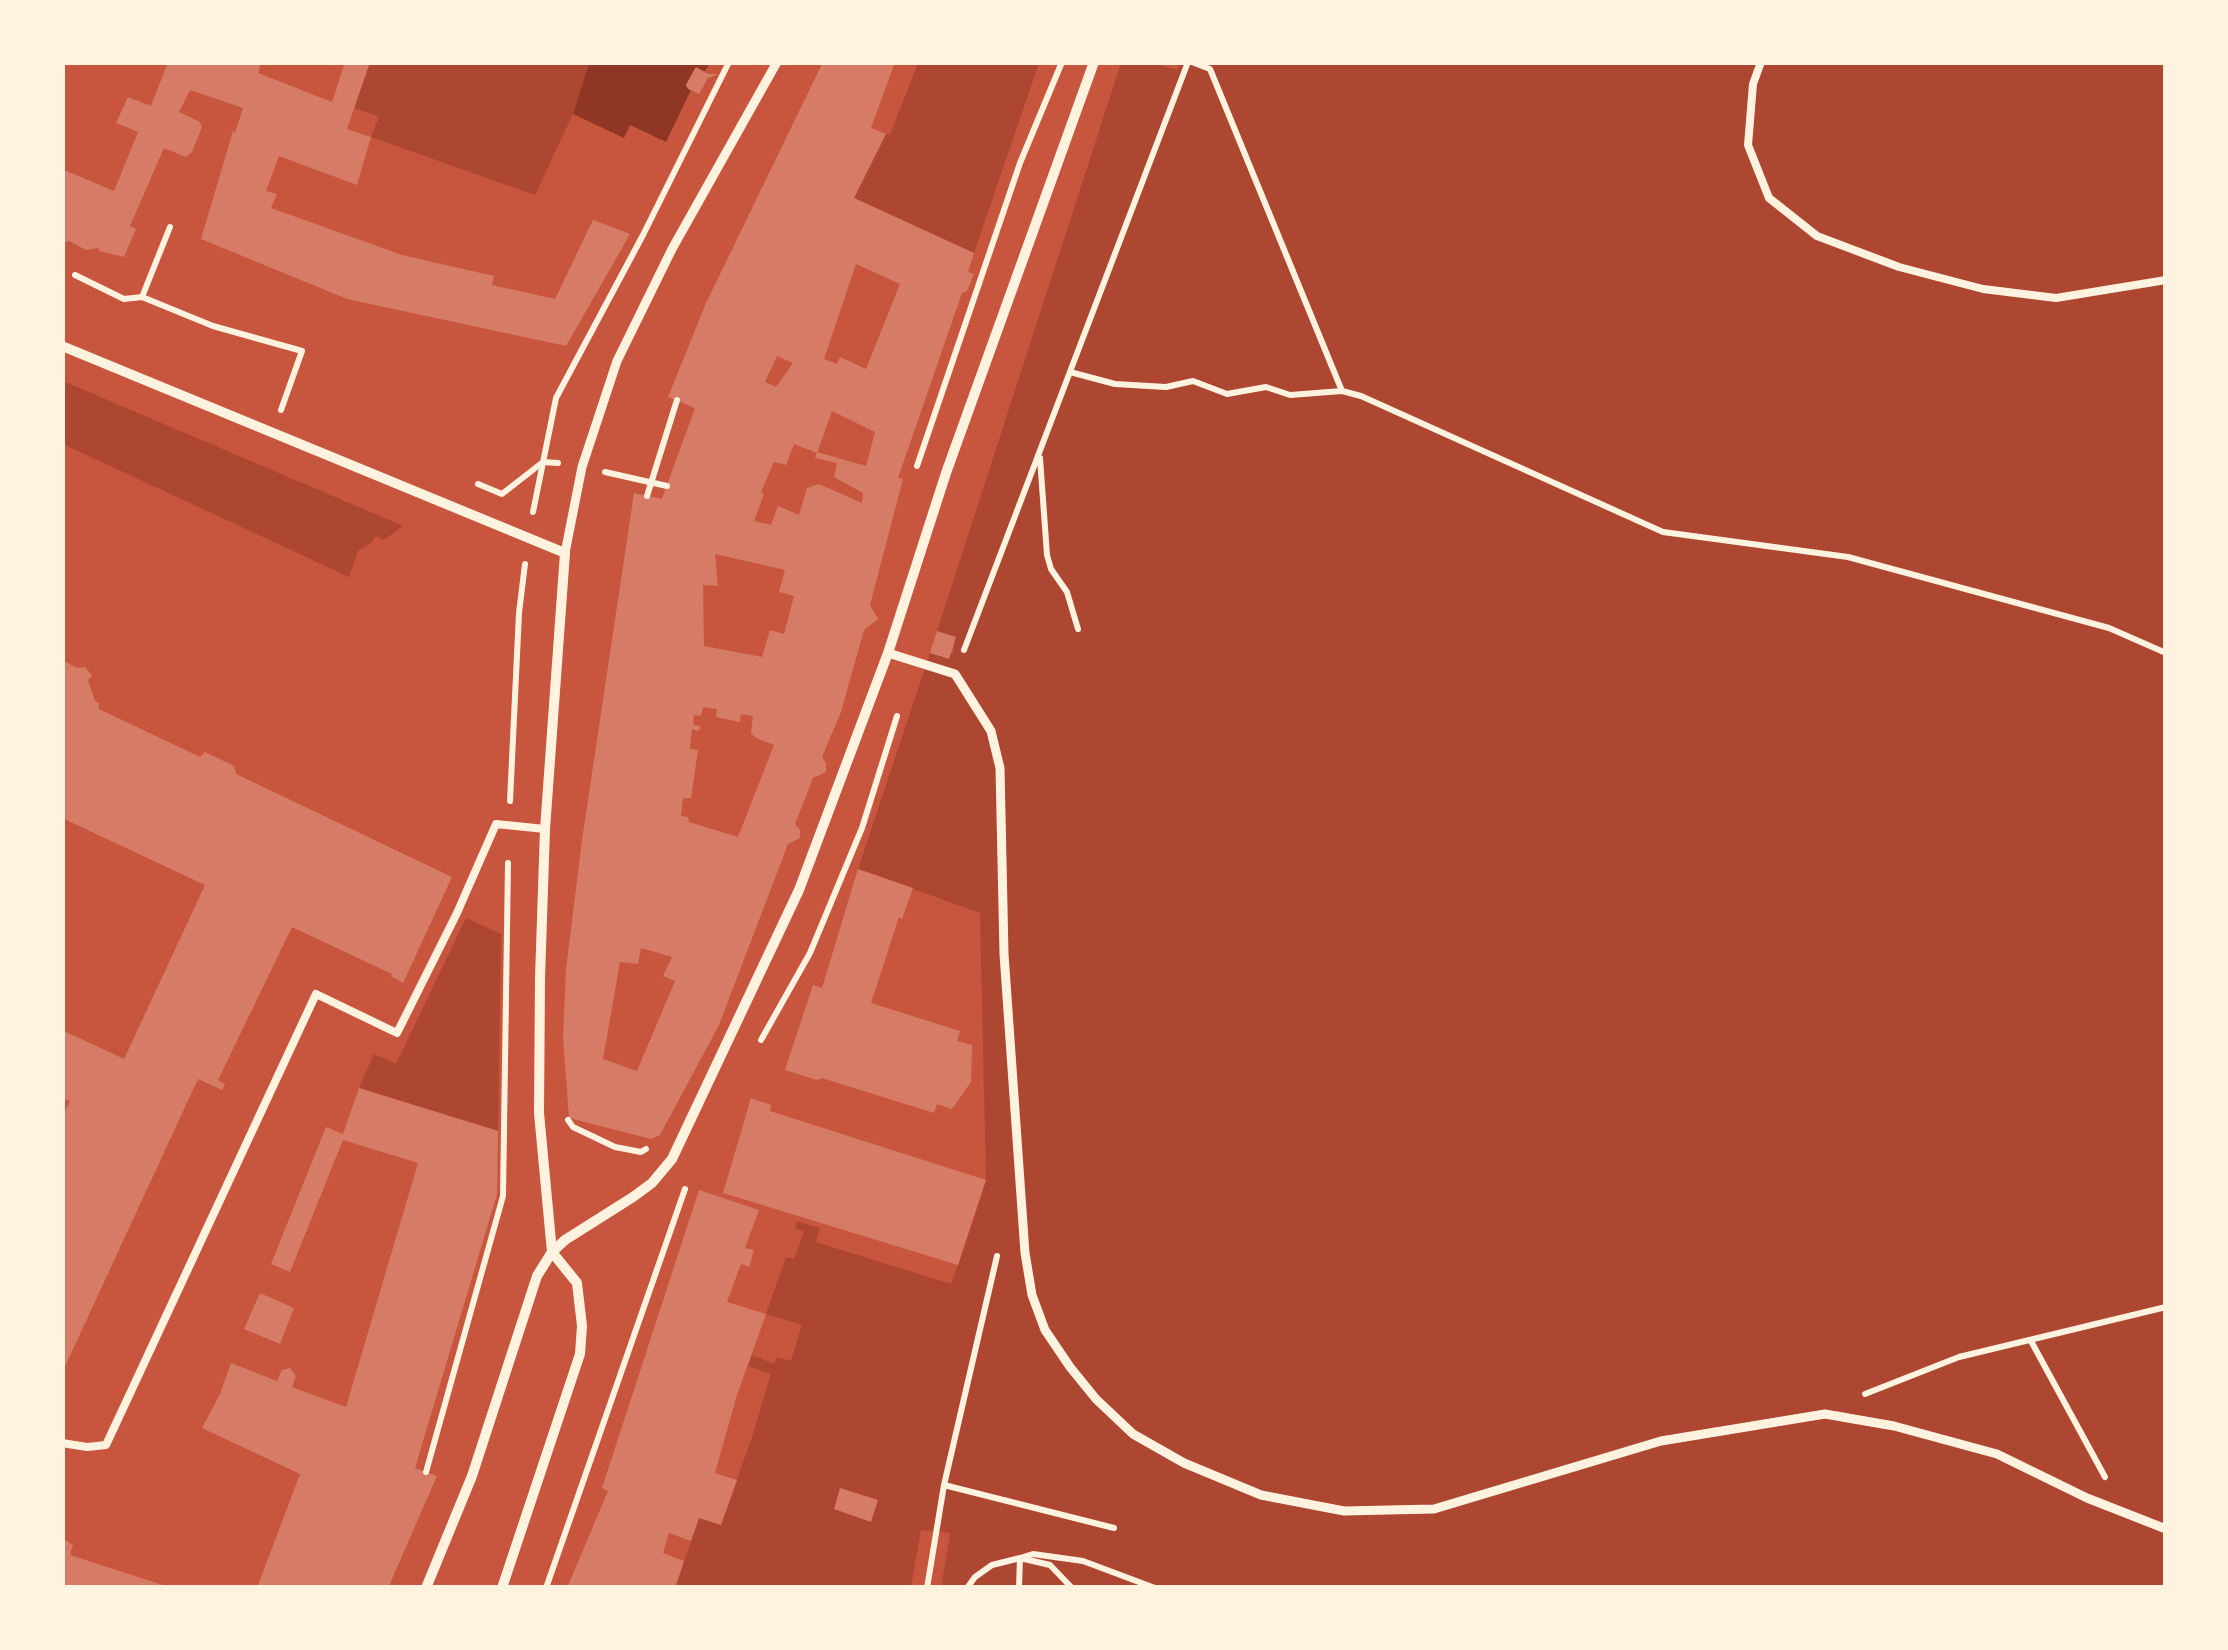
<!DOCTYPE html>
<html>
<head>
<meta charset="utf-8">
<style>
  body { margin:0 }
  #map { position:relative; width:2228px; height:1650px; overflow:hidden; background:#c8553d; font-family:"Fira Sans Condensed",sans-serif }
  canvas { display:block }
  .frame { position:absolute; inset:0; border:65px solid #fff3e0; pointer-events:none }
</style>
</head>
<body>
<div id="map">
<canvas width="2228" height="1650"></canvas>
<div class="frame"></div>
</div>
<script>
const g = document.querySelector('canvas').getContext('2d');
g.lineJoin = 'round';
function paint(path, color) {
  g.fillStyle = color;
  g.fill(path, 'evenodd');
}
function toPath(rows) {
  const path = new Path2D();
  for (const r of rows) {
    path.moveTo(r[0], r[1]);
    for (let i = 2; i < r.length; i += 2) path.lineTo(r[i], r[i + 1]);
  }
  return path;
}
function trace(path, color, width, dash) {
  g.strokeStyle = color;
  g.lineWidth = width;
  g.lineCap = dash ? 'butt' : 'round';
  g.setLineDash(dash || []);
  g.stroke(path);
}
const green = toPath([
  [1180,62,2165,63,2165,1587,941,1588,950,1533,921,1530,911,1587,675,1588,699,1518,721,1524,752,1437,771,1374,748,1366,752,1355,774,1364,777,1357,791,1361,802,1325,766,1314,786,1257,794,1259,804,1232,795,1228,797,1221,820,1228,816,1242,951,1284,958,1265,986,1180,980,913,858,869,930,653,953,654,955,638,937,631,1121,63,1152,63,1177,70],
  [370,63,589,63,573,114,535,195,371,137,379,117,354,108],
  [918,63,1039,63,974,253,854,198,886,134,890,135],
  [63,381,403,526,384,540,376,536,371,543,358,551,349,577,63,444],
  [466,918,501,934,498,1131,359,1088,374,1054,396,1064]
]);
const water = toPath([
  [589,63,710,63,705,71,695,68,686,85,691,90,666,142,630,125,624,138,573,114]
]);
const building = toPath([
  [168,62,261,62,258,73,332,102,345,62,370,62,347,129,371,137,357,185,279,156,266,191,277,194,271,208,402,255,494,276,492,285,555,299,593,220,630,234,566,346,347,299,201,239,233,131,235,133,243,108,190,90,179,112,200,122,202,127,192,152,186,157,164,148,130,226,136,229,124,257,99,251,99,248,86,250,69,241,64,243,62,169,114,191,138,132,116,123,128,97,151,106],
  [823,62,895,62,871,128,886,134,854,198,974,253,968,272,974,274,967,291,962,293,898,478,903,479,870,605,878,619,864,630,841,712,822,757,826,763,826,772,813,778,795,824,800,830,800,838,788,844,719,1025,660,1135,651,1139,569,1118,563,1037,566,969,582,840,634,493,662,499,695,408,668,397,706,303],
  [856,264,900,284,866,369,840,357,837,364,824,359],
  [777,356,793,363,776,387,765,382],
  [832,411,875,432,866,466,817,452,815,458,837,463,834,477,863,493,862,503,819,484,807,488,799,515,778,506,771,525,754,521,764,494,761,492,774,462,786,465,794,444,817,453],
  [715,554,785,570,779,592,794,596,784,634,770,630,762,657,704,646,703,585,718,586],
  [703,707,717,709,716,717,740,722,741,714,753,716,751,733,756,738,774,745,738,837,689,822,688,817,681,816,683,798,691,798,698,750,690,749,692,729,699,731,700,726,693,725,694,715,701,716],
  [641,948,672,957,663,976,675,981,637,1071,603,1059,620,962,638,964],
  [696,67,708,74,719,74,708,78,699,94,688,89,686,85],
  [937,631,956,637,949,659,930,653],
  [62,660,77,668,85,667,92,676,88,680,95,701,99,703,99,709,200,757,205,752,234,766,236,774,452,877,403,983,391,976,392,974,292,927,218,1080,225,1084,222,1090,198,1079,62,1373,62,1118,70,1101,62,1098,62,1030,124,1059,205,885,62,818],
  [858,869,913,888,902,919,899,917,871,1003,960,1031,957,1041,972,1045,971,1082,952,1109,937,1104,934,1113,822,1078,817,1080,785,1070,813,985,822,988],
  [359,1088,498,1131,497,1194,415,1468,437,1476,388,1588,257,1588,300,1474,202,1428,220,1394,231,1363,277,1381,282,1370,290,1368,296,1376,292,1387,346,1407,418,1163,343,1140,290,1272,271,1264,326,1127,343,1134],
  [751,1098,771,1105,770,1111,986,1180,958,1265,723,1193],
  [699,1190,759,1210,745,1248,754,1250,749,1267,741,1264,727,1302,766,1314,737,1395,715,1473,737,1480,721,1525,699,1518,691,1541,669,1533,663,1553,684,1561,675,1588,567,1588,608,1491,602,1488],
  [260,1293,294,1308,280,1344,244,1329],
  [840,1488,878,1500,871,1522,834,1509],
  [62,1538,73,1545,70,1555,172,1588,62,1588]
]);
const path = toPath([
  [1192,62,1210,69,1342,391,1361,396,1663,532,1848,557,2109,628,2166,653],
  [75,275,124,299,142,297,213,326,302,351,281,410],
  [142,297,170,227],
  [1070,372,1115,384,1166,387,1193,381,1227,394,1266,387,1290,395,1342,391],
  [1040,458,1047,555,1051,569,1067,592,1078,629],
  [917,466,1020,163,1062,62],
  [605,472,667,486],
  [478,484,502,494,543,462,558,463],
  [647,496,677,400],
  [533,512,556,398,643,235,729,62],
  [964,650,1188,62],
  [510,801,519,613,525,564],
  [761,1040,810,953,862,828,897,716],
  [568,1120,573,1127,615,1147,641,1152,646,1149],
  [2031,1341,2105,1477],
  [1865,1394,1959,1357,2166,1307],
  [426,1472,503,1196,508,863],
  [944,1485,1114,1528],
  [546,1588,685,1189],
  [927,1588,944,1485,997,1256],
  [967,1588,975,1577,992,1565,1020,1558,1050,1565,1072,1588],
  [1019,1588,1020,1558,1033,1554,1083,1561,1155,1588]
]);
const service = toPath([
  [1761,62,1753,84,1748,145,1769,198,1817,236,1899,267,1983,289,2056,298,2166,280],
  [62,1443,87,1447,106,1445,316,994,397,1033,457,913,496,824,545,829]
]);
const pedestrian = toPath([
  [565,553,582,467,617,361,672,249,777,62],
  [888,653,955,674,991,731,1000,768,1004,954,1025,1253,1032,1295,1045,1330,1070,1367,1096,1399,1133,1434,1184,1463,1261,1495,1344,1511,1434,1509,1661,1441,1825,1414,1894,1426,1997,1454,2087,1498,2166,1529]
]);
const minor = toPath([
  [62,346,565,553,545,829,540,978,539,1113,552,1252],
  [426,1588,472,1476,537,1276,552,1252,565,1240,633,1197,652,1183,672,1159,799,890,888,653,946,473,1094,62],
  [502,1588,580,1354,582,1326,577,1283,552,1252]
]);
paint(green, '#ae4732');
paint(water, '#8f3625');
paint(building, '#d67c66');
trace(path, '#fff3e0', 6);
trace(service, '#fff3e0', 8);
trace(pedestrian, '#fff3e0', 9);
trace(minor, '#fff3e0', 10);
</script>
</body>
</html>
